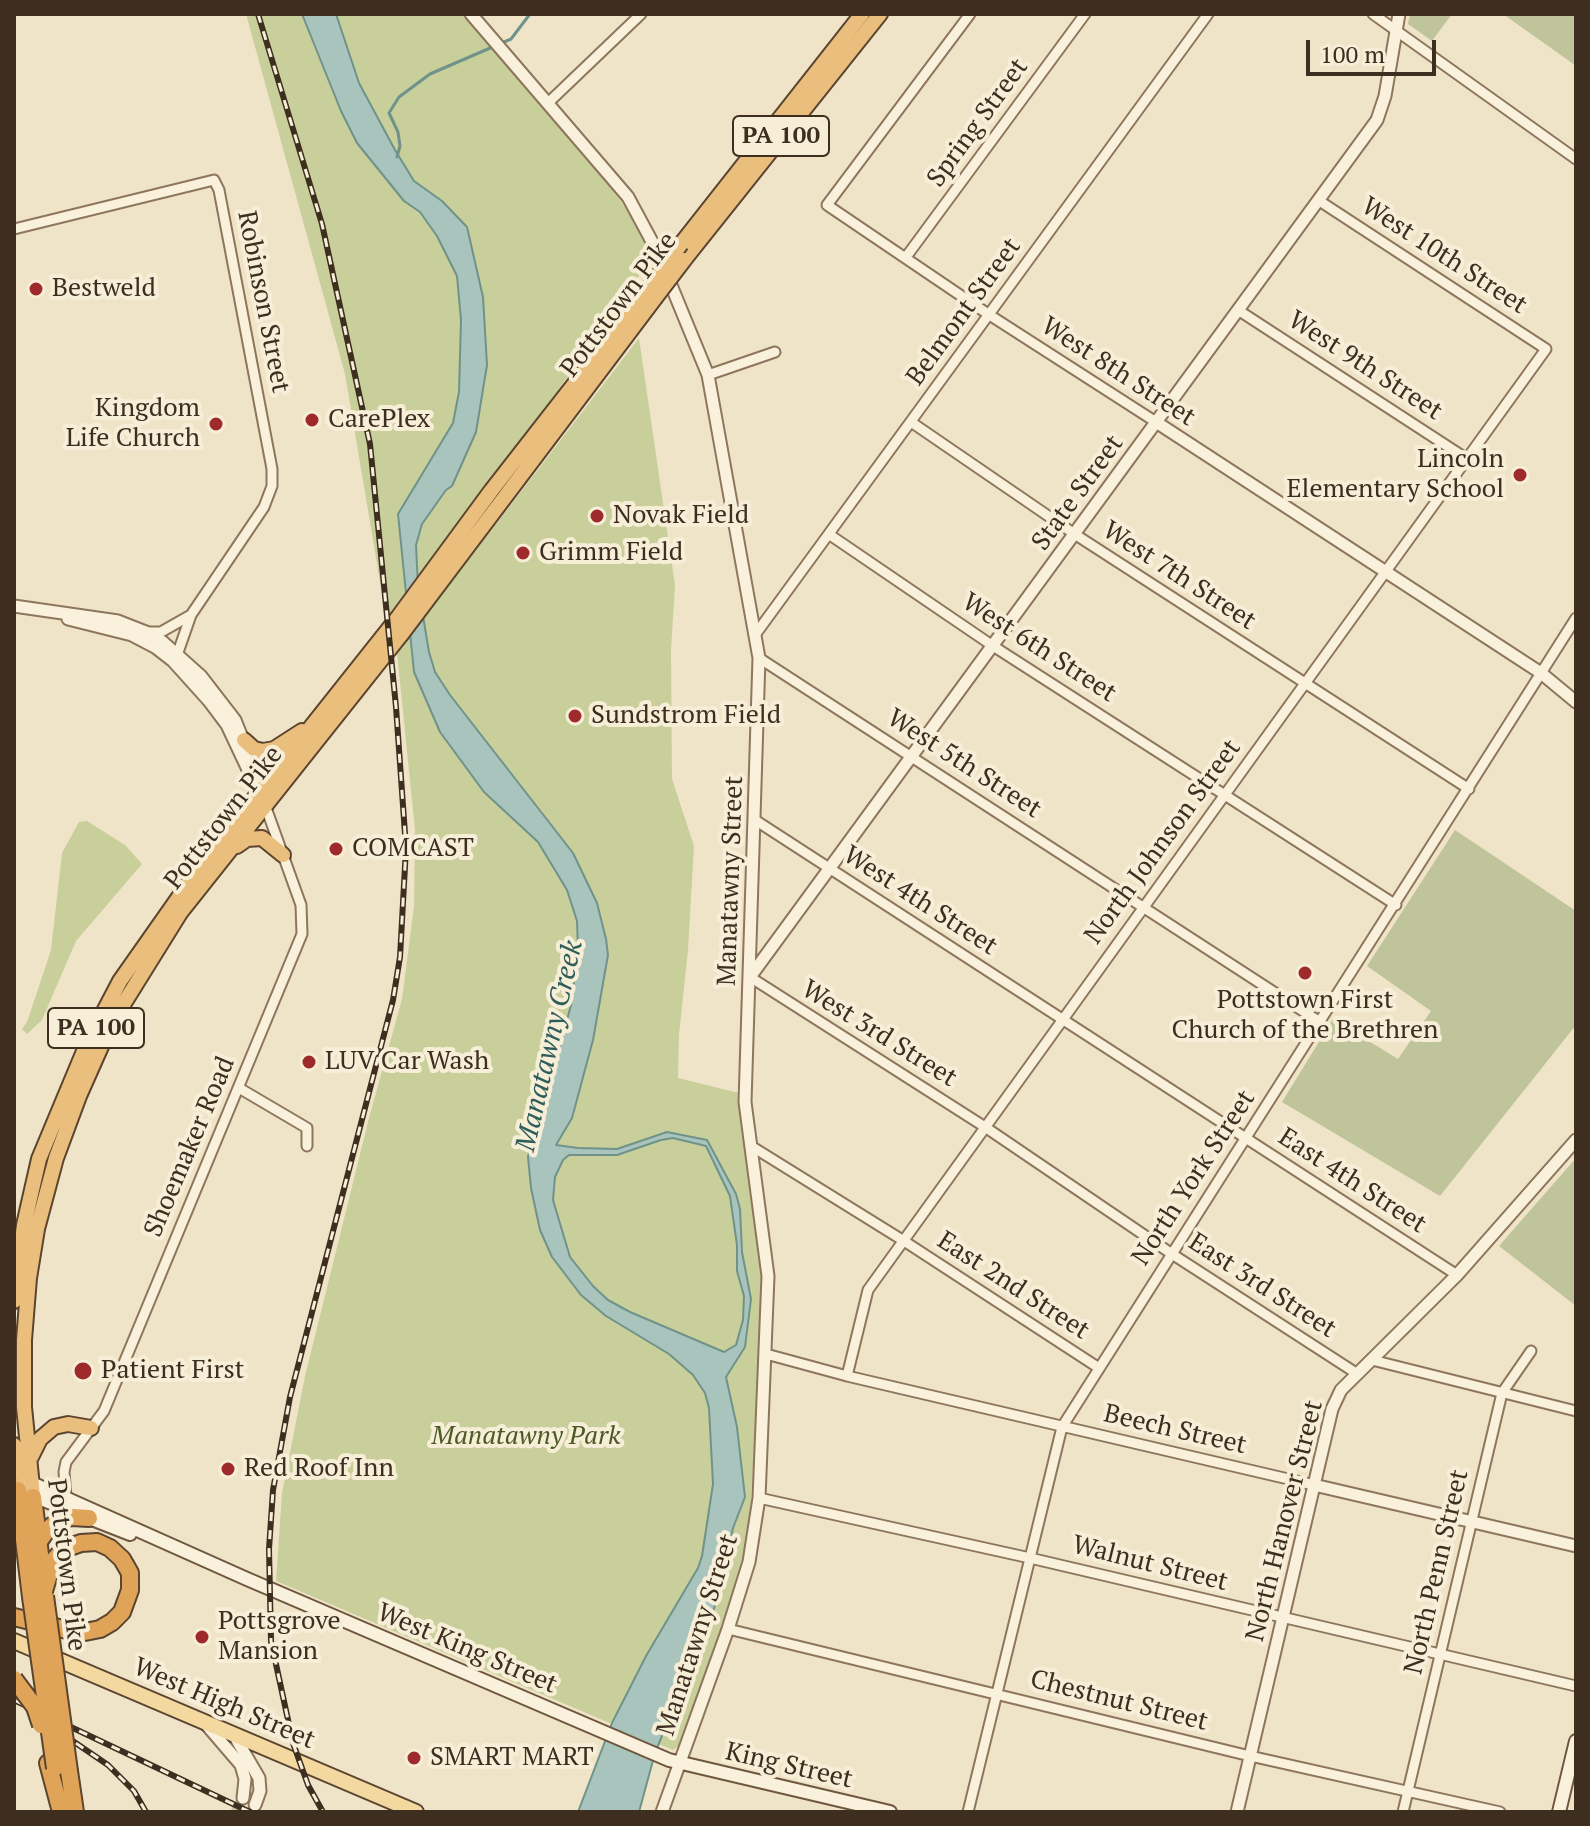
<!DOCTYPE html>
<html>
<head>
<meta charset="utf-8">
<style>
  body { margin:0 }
  #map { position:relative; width:1590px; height:1826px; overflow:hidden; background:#f0e4c8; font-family:"PT Serif",serif }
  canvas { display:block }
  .frame { position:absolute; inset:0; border:16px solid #3d2e20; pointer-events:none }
  .scale { position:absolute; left:1306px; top:40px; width:130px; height:36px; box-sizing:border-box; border:4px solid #3d2e20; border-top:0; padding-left:10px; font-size:24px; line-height:28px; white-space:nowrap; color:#3d2e20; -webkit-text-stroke:6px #f7eed8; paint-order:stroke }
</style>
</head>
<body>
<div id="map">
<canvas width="1590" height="1826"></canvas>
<div class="frame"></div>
<div class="scale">100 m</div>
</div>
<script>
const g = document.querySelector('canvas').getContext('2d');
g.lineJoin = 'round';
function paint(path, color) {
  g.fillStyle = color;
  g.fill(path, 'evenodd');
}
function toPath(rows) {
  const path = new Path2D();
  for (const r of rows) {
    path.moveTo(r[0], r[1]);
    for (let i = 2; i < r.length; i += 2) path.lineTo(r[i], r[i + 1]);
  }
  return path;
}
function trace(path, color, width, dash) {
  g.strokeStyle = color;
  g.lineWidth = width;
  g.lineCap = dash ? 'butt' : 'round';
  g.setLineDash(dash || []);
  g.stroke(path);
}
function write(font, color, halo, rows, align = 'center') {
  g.font = font + ' "PT Serif",serif';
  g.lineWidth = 8;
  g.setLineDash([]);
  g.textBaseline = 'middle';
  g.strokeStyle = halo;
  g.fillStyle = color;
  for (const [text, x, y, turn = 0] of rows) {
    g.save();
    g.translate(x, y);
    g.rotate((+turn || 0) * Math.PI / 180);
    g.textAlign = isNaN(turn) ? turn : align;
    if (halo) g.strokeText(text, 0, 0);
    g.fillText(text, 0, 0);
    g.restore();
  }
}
const green = toPath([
  [246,14,471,14,549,102,657,251,388,629,345,374],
  [639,338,675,585,671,650,672,779,694,846,688,950,679,1035,678,1078,739,1093,762,1262,763,1301,749,1534,742,1570,725,1621,681,1744,673,1750,276,1581,282,1493,305,1376,369,1118,402,999,414,906,415,830,397,653],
  [87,821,125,845,142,864,76,941,42,1020,27,1034,22,1029,27,1022,51,950,62,853,79,822]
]);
const cemetery = toPath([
  [1410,14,1452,14,1432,41,1408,24],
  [1503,14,1576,14,1576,66,1572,63],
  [1455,830,1576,911,1576,1025,1440,1196,1282,1102,1333,1019,1398,1059,1431,1011,1367,966],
  [1576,1158,1576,1306,1499,1246]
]);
const water = toPath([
  [302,14,336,14,359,83,395,150,414,181,442,201,467,227,483,297,487,365,476,432,452,486,446,490,422,524,416,545,418,586,429,652,435,672,450,695,573,853,597,903,606,939,608,955,593,1040,572,1118,556,1145,578,1148,617,1149,667,1132,707,1140,736,1194,740,1209,742,1252,751,1299,745,1347,726,1377,737,1427,745,1497,733,1528,726,1565,713,1612,655,1753,639,1812,578,1812,612,1723,646,1656,698,1568,702,1556,713,1484,709,1408,705,1393,693,1375,669,1354,606,1316,581,1295,552,1257,540,1230,531,1188,528,1157,540,1100,560,1046,571,1005,578,950,577,921,567,890,538,842,484,792,440,732,414,672,398,514,453,423,459,392,461,320,457,276,437,236,420,212,404,201,357,143,341,111,302,14],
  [673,1138,706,1146,730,1196,737,1245,737,1271,744,1296,743,1320,736,1345,724,1352,630,1312,608,1300,593,1286,570,1257,553,1200,555,1177,563,1160,569,1155,617,1155,661,1140,673,1138]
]);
const stream = toPath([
  [397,157,400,146,398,132,389,113,399,97,430,74,511,39,530,14]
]);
const tertiaryTunnel = toPath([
  [236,1812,243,1798]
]);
const minor = toPath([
  [970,14,827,205,988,314,1156,422],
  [1373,14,1576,159],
  [549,102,641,14],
  [14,229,214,180,219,190,272,469,272,486,264,507,191,615,176,658],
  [906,257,1085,14],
  [1238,310,1467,459],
  [708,375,775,352],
  [911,422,1076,535,1469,789],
  [830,535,993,646,1396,905],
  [147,632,161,632,191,615],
  [755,635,1208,14],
  [759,658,1320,1022],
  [755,820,1457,1275],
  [750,977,985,1127,1172,1254,1356,1373],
  [239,1088,307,1128,307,1146],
  [751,1146,904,1241,1099,1368],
  [766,1354,847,1376,1314,1485],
  [1372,1360,1576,1411],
  [847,1376,868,1290,1546,349,1318,200],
  [66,1496,64,1472,66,1462,104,1411,302,934,301,905,265,805],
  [759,1498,1030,1558,1576,1686],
  [728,1629,1250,1756,1500,1812],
  [968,1812,1062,1427,1576,618],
  [1403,1812,1502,1393,1531,1351]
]);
const tertiary = toPath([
  [471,14,628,197,657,251,708,375,759,658,745,1102,768,1276,759,1498,749,1562,728,1629,662,1812],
  [1156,422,1541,673,1576,702],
  [14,606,118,621,146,632,163,642,201,676,235,720,264,793],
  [68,619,132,635,155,647,173,661,209,701,227,725,251,776],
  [750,977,1377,120,1385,96,1399,14],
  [1314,1485,1576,1546],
  [205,1723,241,1765,245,1779,243,1798],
  [234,1735,259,1778,260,1791,255,1805],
  [1237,1812,1332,1409,1341,1390,1457,1275,1576,1140]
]);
const secondary = toPath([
  [25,1480,247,1579,669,1760,890,1812],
  [28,1494,130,1534],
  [1559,1812,1576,1741]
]);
const primary = toPath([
  [14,1641,416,1812]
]);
const trunk = toPath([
  [681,244,862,14],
  [684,260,880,14],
  [244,740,254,749,263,751,274,749,302,731],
  [237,846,247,839,262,838,283,855],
  [14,1301,24,1225,39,1159,87,1044,120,981,203,863,399,616,491,491,650,287],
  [14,1445,18,1490],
  [31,1457,40,1439,54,1427,68,1424,91,1428],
  [33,1497,24,1407,24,1340,29,1278,37,1229,56,1158,79,1096,111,1024,180,913,400,636,655,298]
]);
const motorway = toPath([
  [18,1490,31,1597],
  [33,1497,43,1579],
  [38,1543,47,1530,58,1521,72,1517,89,1518],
  [14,1617,71,1631,85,1632,100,1629,112,1622,122,1612,130,1590,130,1573,122,1559,110,1548,97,1542,81,1543,64,1549,53,1561,44,1591],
  [48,1763,61,1812],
  [69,1771,75,1812]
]);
const rail = toPath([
  [258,14,322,224,370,444,396,707,406,848,400,957,393,1000,290,1397,273,1490,269,1549,271,1641,293,1743,308,1785,323,1812],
  [14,1700,250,1812],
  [61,1733,108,1765,134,1791,146,1812]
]);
const trunkBridge = toPath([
  [650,287,681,244],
  [655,298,684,260]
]);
const motorwayBridge = toPath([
  [45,1596,69,1771],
  [31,1597,55,1768],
  [14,1679,35,1707,41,1725]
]);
const markers = [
  [36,289,8,"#9e2a2b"],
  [312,420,8,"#9e2a2b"],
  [216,424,8,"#9e2a2b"],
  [1520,475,8,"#9e2a2b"],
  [597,516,8,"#9e2a2b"],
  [523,553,8,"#9e2a2b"],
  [575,716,8,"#9e2a2b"],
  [336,849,8,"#9e2a2b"],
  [1305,973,8,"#9e2a2b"],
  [309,1062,8,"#9e2a2b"],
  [83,1371,10,"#9e2a2b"],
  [228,1469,8,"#9e2a2b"],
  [202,1637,8,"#9e2a2b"],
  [414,1758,8,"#9e2a2b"]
];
const shields = [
  [781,136,96],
  [96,1028,96]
];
const shieldNames = [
  ["PA 100",781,136],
  ["PA 100",96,1028]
];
const streetNames = [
  ["Spring Street",978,123,-54],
  ["West 10th Street",1444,256,33],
  ["Robinson Street",263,302,79],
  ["Pottstown Pike",619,305,-53],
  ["Belmont Street",964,312,-54],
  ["West 9th Street",1365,366,33],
  ["West 8th Street",1118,372,33],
  ["State Street",1078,493,-54],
  ["West 7th Street",1179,576,33],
  ["West 6th Street",1039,648,33],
  ["West 5th Street",964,764,33],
  ["Pottstown Pike",224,818,-52],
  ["North Johnson Street",1163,842,-54],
  ["Manatawny Street",731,881,-88],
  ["West 4th Street",920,901,33],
  ["West 3rd Street",879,1034,32],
  ["Shoemaker Road",190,1147,-67],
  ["North York Street",1194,1178,-57],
  ["East 4th Street",1352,1181,33],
  ["East 2nd Street",1013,1286,33],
  ["East 3rd Street",1262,1286,33],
  ["Beech Street",1175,1430,13],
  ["North Hanover Street",1285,1521,-76],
  ["Walnut Street",1150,1564,14],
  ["Pottstown Pike",66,1565,83],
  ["North Penn Street",1437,1572,-77],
  ["Manatawny Street",698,1635,-72],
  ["West King Street",467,1649,23],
  ["Chestnut Street",1119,1701,14],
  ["West High Street",224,1704,23],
  ["King Street",789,1766,13]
];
const poiNames = [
  ["Bestweld",52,289],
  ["Kingdom",200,409,"right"],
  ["Life Church",200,439,"right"],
  ["CarePlex",328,420],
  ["Lincoln",1504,460,"right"],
  ["Elementary School",1504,490,"right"],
  ["Novak Field",613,516],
  ["Grimm Field",539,553],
  ["Sundstrom Field",591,716],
  ["COMCAST",352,849],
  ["Pottstown First",1305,1001,"center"],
  ["Church of the Brethren",1305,1031,"center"],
  ["LUV Car Wash",325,1062],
  ["Patient First",101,1371],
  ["Red Roof Inn",244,1469],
  ["Pottsgrove",218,1622],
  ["Mansion",218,1652],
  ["SMART MART",430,1758]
];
const parkNames = [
  ["Manatawny Park",526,1437]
];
const waterNames = [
  ["Manatawny Creek",550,1046,-77]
];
paint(green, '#c9cf9b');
paint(cemetery, '#bfc49a');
paint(water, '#a9c4bc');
trace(water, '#6f938a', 2);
trace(stream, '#6f938a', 3);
trace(tertiaryTunnel, '#ccc0a6', 11, [11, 5.5]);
trace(minor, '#8d765c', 13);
trace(tertiary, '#8d765c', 15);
trace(secondary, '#6f573f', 16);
trace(primary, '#5b4430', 18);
trace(trunk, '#5b4430', 18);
trace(motorway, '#5b4430', 20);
trace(minor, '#faf1dc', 9);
trace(tertiary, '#faf1dc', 11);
trace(secondary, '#faf1dc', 12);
trace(primary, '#f3d9a0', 14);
trace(trunk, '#eabe7c', 14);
trace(motorway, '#e0a458', 16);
trace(rail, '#3d2e20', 6);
trace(rail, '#f7eed8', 3, [9]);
trace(trunkBridge, '#5b4430', 18, []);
trace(motorwayBridge, '#5b4430', 20, []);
trace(trunkBridge, '#eabe7c', 14);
trace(motorwayBridge, '#e0a458', 16);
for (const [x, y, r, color] of markers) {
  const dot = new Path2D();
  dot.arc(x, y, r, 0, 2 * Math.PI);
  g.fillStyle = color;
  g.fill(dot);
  trace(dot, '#f7eed8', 3);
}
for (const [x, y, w] of shields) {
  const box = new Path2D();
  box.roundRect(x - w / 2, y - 20, w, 40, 6);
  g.fillStyle = '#f7eed8';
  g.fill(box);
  trace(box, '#3d2e20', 2);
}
write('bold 24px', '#3d2e20', null, shieldNames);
write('26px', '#3d2e20', '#f7eed8', streetNames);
write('26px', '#3d2e20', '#f7eed8', poiNames, 'left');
write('italic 26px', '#4d5a26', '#f7eed8', parkNames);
write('italic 28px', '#2f5d5a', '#f7eed8', waterNames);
</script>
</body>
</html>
